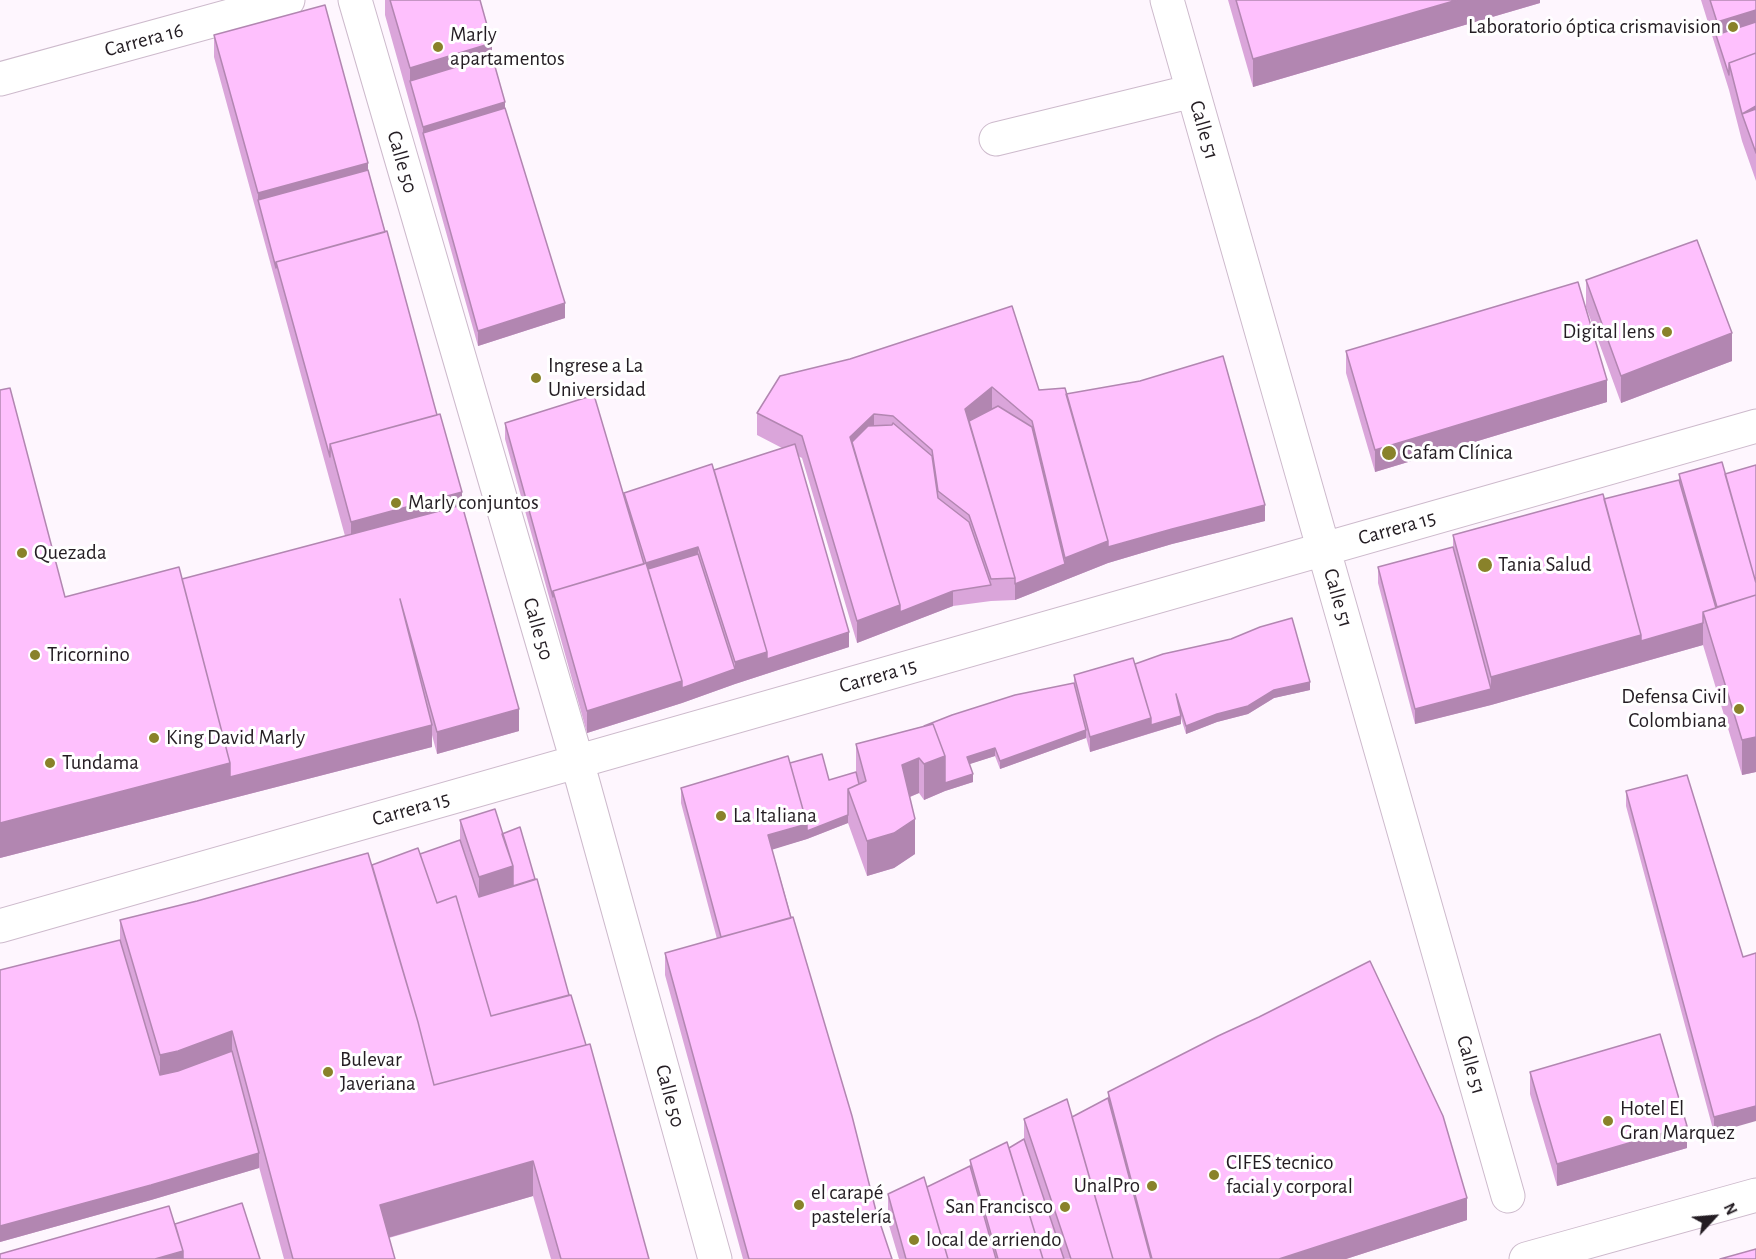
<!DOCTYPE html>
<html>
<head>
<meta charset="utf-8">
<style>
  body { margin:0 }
  #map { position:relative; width:1756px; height:1259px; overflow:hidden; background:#fef6fe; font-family:"Alegreya Sans",sans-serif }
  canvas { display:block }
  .north { position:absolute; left:1684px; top:1187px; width:60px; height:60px; -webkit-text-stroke:4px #fff; paint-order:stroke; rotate:64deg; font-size:16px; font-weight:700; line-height:24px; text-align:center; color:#241d23 }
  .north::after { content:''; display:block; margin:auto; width:21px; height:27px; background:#241d23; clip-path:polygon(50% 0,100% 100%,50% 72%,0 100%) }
</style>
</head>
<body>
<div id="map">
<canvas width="1756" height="1259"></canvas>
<div class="north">N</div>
</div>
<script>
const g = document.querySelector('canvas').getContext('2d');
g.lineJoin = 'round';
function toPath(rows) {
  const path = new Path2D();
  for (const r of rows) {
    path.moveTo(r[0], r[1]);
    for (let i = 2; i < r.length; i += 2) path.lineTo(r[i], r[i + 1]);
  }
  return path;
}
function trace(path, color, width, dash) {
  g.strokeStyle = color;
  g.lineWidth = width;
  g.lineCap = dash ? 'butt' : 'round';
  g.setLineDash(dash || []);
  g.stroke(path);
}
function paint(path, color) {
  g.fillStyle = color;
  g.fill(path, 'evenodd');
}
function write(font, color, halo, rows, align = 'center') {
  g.font = font + ' "Alegreya Sans",sans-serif';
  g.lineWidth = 6;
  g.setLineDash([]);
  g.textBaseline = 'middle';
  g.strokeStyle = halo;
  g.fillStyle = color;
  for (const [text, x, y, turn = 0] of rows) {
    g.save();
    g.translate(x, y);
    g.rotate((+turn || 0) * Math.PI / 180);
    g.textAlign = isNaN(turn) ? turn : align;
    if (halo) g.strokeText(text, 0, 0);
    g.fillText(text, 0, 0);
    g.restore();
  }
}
const minor = toPath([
  [355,0,577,761,715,1259],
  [1167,0,1508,1196],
  [0,79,288,0],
  [996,139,1193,91],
  [0,926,1756,426],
  [1526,1259,1756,1195]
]);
const wall = toPath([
  [385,0,480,0,492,56,505,108,565,318,478,346,385,15],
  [1228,0,1540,0,1540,3,1253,87],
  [1701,0,1756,0,1756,181,1742,141,1729,90],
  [214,35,368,170,462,505,519,731,437,754,432,735,432,747,0,858,65,597,182,579,345,536,214,57],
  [1586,280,1732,361,1621,403,1586,307],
  [1346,351,1607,402,1375,472,1346,373],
  [850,359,1066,394,1265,521,1172,544,1108,563,1015,600,991,601,953,606,857,643,802,458,798,456,849,647,735,684,682,703,587,733,505,439,505,423,624,496,714,470,782,448,757,435,757,413],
  [1756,465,1756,772,1742,775,1703,645,1491,705,1415,724,1378,583,1378,567,1453,547,1453,535,1604,499,1679,480,1679,474,1725,474],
  [1135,664,1310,690,1274,698,1248,714,1217,722,1186,734,1181,718,1181,724,1090,752,1086,737,1086,738,1000,769,995,756,969,764,973,782,945,791,924,800,919,793,910,797,915,854,894,868,867,876,848,823,807,839,772,849,876,1211,892,1259,743,1259,665,975,665,953,717,939,681,803,681,788,790,763,829,780,856,772,856,744,924,726,1074,683,1074,675],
  [1626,791,1743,957,1714,1133,1626,806],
  [460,820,502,834,569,995,649,1259,551,1259,533,1196,389,1238,395,1259,284,1259,259,1167,259,1168,151,1200,0,1242,0,970,120,940,120,920,420,854,460,840],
  [1530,1072,1687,1148,1557,1186,1530,1094],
  [1108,1092,1467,1220,1346,1259,899,1259,888,1222,888,1194,927,1187,970,1166,970,1160,1009,1148,1024,1139,1024,1119,1072,1117,1108,1098]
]);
const shadedWall = toPath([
  [1457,0,1540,0,1540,3,1253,87,1253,59],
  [1756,10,1756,37,1717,35,1717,22],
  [492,43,492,78,410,81,410,68],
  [505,102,505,124,423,133,423,127],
  [1756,106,1756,133,1742,114],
  [368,163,368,185,258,200,258,193],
  [565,303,565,318,478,346,478,331],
  [1732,333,1732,361,1621,403,1621,376],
  [1607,380,1607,402,1375,472,1375,450],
  [992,387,992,409,969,427,965,409],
  [874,414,874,436,854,456,850,437],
  [462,492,462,527,351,558,351,522],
  [1265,505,1265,521,1172,544,1108,563,1108,547,1172,529],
  [1108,541,1108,563,1015,600,1015,584,1065,564,1065,558],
  [698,547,698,569,559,611,646,563],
  [953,591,953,606,857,643,857,621,900,605],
  [1703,623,1703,645,1491,705,1415,724,1415,709,1491,689,1491,677,1641,635],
  [849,632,849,647,735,684,682,703,587,733,587,711,682,681,735,669,735,662,767,652],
  [1310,682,1310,690,1274,698,1248,714,1217,722,1186,734,1186,726,1274,690],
  [519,709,519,731,437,754,437,732],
  [1181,716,1181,724,1151,733,1151,725],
  [1151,718,1151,733,1090,752,1090,737],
  [432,725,432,747,0,858,0,823,230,763],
  [1086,730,1086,738,1000,769,1000,761],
  [1756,737,1756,772,1742,775,1742,740],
  [995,748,995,756,967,765,967,757],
  [945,756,973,774,973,782,945,791,924,800,924,764],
  [919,758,919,793,902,800,902,765],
  [848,815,848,823,807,839,768,851,768,835,807,824],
  [915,819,915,854,894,868,867,876,867,841],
  [513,866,513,901,479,912,479,877],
  [232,1031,232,1066,160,1091,160,1055],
  [1756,1106,1756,1121,1714,1133,1714,1117],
  [1687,1126,1687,1148,1557,1186,1557,1164],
  [259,1153,259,1168,151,1200,0,1242,0,1226],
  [533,1161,533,1196,380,1240,380,1205],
  [1467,1198,1467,1220,1346,1259,1279,1259],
  [183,1251,183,1259,155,1259]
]);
const building = toPath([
  [390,0,480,0,492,43,410,68,390,0],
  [1236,0,1457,0,1253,59,1236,0],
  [1710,0,1756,0,1756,10,1717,22,1710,0],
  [325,5,368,163,258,193,214,35,325,5],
  [1756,22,1756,53,1729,63,1729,75,1716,35,1756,22],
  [1756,53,1756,106,1742,114,1729,63,1756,53],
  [492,56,505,102,423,127,410,81,492,56],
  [505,108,565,303,478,331,423,133,505,108],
  [1756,109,1756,153,1742,114,1756,109],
  [368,170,385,232,276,262,276,268,258,200,368,170],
  [387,231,437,415,330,444,330,457,276,262,387,231],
  [1697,240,1732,333,1621,376,1586,280,1697,240],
  [1578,282,1607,380,1375,450,1346,351,1578,282],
  [1012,306,1039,390,1065,388,1108,541,1065,558,1032,421,992,387,965,409,1015,578,991,579,969,515,938,491,932,450,893,416,874,414,850,437,900,605,857,621,802,436,757,413,780,376,850,359,1012,306],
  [1223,356,1265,505,1172,529,1108,547,1108,541,1066,394,1140,381,1223,356],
  [10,388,65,597,179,567,230,763,0,823,0,390,10,388],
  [594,395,644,564,553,591,553,597,505,423,594,395],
  [998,406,1032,427,1065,564,1015,584,1015,578,969,421,998,406],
  [440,414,462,492,351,522,330,444,440,414],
  [893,423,932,456,938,498,969,522,991,585,953,591,900,612,900,605,852,442,868,426,892,425,893,423],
  [795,444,849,632,767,659,767,652,714,470,795,444],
  [1722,462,1756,583,1756,595,1717,607,1679,474,1722,462],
  [712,464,767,652,735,662,698,547,646,563,624,493,712,464],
  [1756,465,1756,583,1725,474,1756,465],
  [1679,480,1716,608,1703,612,1703,623,1641,641,1641,635,1604,499,1679,480],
  [1603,494,1641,635,1491,677,1453,535,1603,494],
  [462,505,519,709,437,732,400,599,432,725,230,777,230,763,182,579,462,505],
  [1453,547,1491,689,1415,709,1378,567,1453,547],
  [698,554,735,669,682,688,682,681,648,569,698,554],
  [646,563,682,681,587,711,553,591,646,563],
  [1756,595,1756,737,1742,740,1703,612,1756,595],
  [1292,618,1310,682,1274,690,1248,706,1217,714,1186,726,1176,694,1181,716,1151,725,1151,718,1135,664,1163,654,1231,639,1260,627,1292,618],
  [1133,658,1151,718,1090,737,1074,675,1133,658],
  [1074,683,1086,730,1000,761,995,748,967,757,973,774,945,783,945,756,933,724,924,726,952,715,1015,695,1074,683],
  [933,724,945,756,924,764,919,758,902,765,915,819,894,833,867,841,848,789,866,781,856,744,933,724],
  [822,754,829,780,856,772,859,784,848,789,848,815,807,831,807,824,790,763,822,754],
  [788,756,807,824,768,835,791,918,721,937,681,788,788,756],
  [1687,775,1743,957,1756,953,1756,1106,1714,1117,1626,791,1687,775],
  [495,809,513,866,479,877,460,820,495,809],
  [520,827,535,879,513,886,513,866,502,834,520,827],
  [460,840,479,897,537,879,569,995,491,1016,456,896,437,903,420,854,460,840],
  [418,848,437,903,456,896,491,1016,571,995,586,1045,434,1085,418,1022,372,865,418,848],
  [368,853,418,1022,434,1085,590,1044,649,1259,561,1259,533,1161,380,1205,395,1259,293,1259,232,1031,178,1051,160,1055,120,920,197,901,368,853],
  [793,917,852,1116,876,1211,892,1259,749,1259,665,953,793,917],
  [120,940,160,1075,178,1071,232,1051,259,1153,151,1185,0,1226,0,970,120,940],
  [1370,961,1443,1116,1467,1198,1279,1259,1152,1259,1108,1092,1218,1036,1259,1017,1370,961],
  [1660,1034,1687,1126,1557,1164,1530,1072,1660,1034],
  [1108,1098,1151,1259,1113,1259,1072,1117,1108,1098],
  [1067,1099,1113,1259,1071,1259,1024,1119,1067,1099],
  [1024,1139,1064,1259,1043,1259,1009,1148,1024,1139],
  [1007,1142,1043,1259,998,1259,970,1160,1007,1142],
  [970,1166,996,1259,948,1259,927,1187,970,1166],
  [924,1177,948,1259,906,1259,888,1194,924,1177],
  [242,1203,260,1259,183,1259,183,1251,175,1224,242,1203],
  [169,1206,183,1251,155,1259,0,1259,0,1254,169,1206],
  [1756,1249,1756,1259,1720,1259,1756,1249]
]);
const markers = [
  [1733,27,6,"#89822a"],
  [438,47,6,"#89822a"],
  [1667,332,6,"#89822a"],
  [536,378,6,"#89822a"],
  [1389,453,8,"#89822a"],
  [396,503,6,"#89822a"],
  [22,553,6,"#89822a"],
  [1485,565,8,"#89822a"],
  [35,655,6,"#89822a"],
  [1739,709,6,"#89822a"],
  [154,738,6,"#89822a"],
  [50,763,6,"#89822a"],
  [721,816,6,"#89822a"],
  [328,1072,6,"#89822a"],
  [1608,1121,6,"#89822a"],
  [1214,1175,6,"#89822a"],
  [1152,1186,6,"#89822a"],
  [799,1205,6,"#89822a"],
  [1065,1207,6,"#89822a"],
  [914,1240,6,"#89822a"]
];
const poiNames = [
  ["Laboratorio óptica crismavision",1721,27,"right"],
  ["Marly",450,35],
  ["apartamentos",450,59],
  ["Digital lens",1655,332,"right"],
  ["Ingrese a La",548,366],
  ["Universidad",548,390],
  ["Cafam Clínica",1402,453],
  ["Marly conjuntos",408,503],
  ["Quezada",34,553],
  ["Tania Salud",1498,565],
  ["Tricornino",47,655],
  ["Defensa Civil",1727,697,"right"],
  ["Colombiana",1727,721,"right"],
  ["King David Marly",166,738],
  ["Tundama",62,763],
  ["La Italiana",733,816],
  ["Bulevar",340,1060],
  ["Javeriana",340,1084],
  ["Hotel El",1620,1109],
  ["Gran Marquez",1620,1133],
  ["CIFES tecnico",1226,1163],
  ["facial y corporal",1226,1187],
  ["UnalPro",1140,1186,"right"],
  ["el carapé",811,1193],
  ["pastelería",811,1217],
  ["San Francisco",1053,1207,"right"],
  ["local de arriendo",926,1240]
];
const streetNames = [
  ["Carrera 16",144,40,-15],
  ["Calle 51",1204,130,74],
  ["Calle 50",402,162,74],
  ["Carrera 15",1397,528,-16],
  ["Calle 51",1338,598,74],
  ["Calle 50",538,629,74],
  ["Carrera 15",878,676,-16],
  ["Carrera 15",411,809,-16],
  ["Calle 51",1471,1065,74],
  ["Calle 50",670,1096,75]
];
trace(minor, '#cdbacc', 35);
trace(minor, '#fff', 33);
paint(wall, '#daa5da');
paint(shadedWall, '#b286b1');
paint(building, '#fec0fd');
trace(building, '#b286b1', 1.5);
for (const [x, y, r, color] of markers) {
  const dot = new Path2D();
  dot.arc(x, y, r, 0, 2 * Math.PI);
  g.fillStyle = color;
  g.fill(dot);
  trace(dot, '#fff', 2);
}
write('21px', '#241d23', '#fff', poiNames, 'left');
write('21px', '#241d23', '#fff', streetNames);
</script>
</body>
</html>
